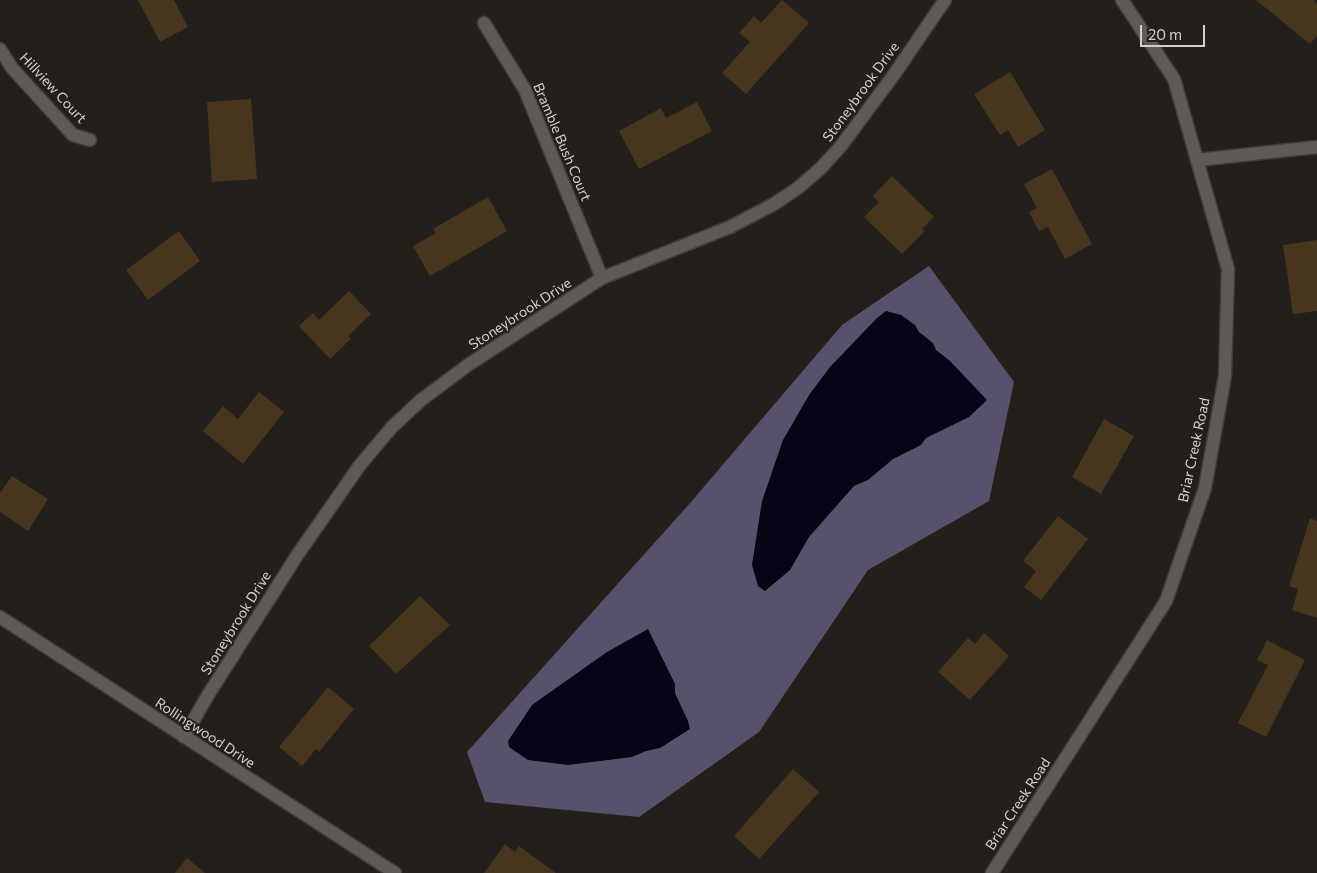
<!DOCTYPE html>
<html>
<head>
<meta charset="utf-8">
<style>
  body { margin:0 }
  #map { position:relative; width:1317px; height:873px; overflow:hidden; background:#23201c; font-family:Commissioner,sans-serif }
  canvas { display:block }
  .scale { position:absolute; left:1140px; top:25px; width:65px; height:22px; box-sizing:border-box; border:2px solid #d3d1ce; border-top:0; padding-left:6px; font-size:15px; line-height:18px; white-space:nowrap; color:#d3d1ce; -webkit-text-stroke:4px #23201c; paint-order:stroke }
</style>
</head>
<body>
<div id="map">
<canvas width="1317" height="873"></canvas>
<div class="scale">20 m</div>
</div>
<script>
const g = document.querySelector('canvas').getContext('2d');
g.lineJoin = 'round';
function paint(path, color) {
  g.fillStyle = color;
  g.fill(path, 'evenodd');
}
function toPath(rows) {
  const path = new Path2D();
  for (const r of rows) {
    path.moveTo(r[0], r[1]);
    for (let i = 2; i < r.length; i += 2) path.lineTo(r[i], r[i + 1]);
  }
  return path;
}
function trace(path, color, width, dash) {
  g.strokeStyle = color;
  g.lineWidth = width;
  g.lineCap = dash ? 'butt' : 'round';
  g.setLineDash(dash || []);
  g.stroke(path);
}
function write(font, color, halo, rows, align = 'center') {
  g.font = font + ' Commissioner,sans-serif';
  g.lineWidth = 4;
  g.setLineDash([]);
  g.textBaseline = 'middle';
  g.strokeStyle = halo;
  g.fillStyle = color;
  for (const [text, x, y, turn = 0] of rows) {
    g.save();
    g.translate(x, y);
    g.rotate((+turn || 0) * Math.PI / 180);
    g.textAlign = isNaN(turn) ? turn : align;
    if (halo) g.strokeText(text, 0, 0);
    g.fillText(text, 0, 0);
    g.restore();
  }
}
const forest = toPath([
  [929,266,1014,382,989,501,868,570,759,732,639,817,485,802,467,752,691,502,842,325]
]);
const water = toPath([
  [886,311,901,315,915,325,919,332,933,343,936,350,950,361,987,400,969,417,926,438,921,445,893,459,868,480,854,486,809,537,790,570,765,591,758,586,752,565,762,501,783,440,809,395,830,367,877,318],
  [648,629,675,684,675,693,688,721,690,729,660,748,646,751,632,757,568,765,528,760,509,747,508,741,532,705,607,652]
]);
const building = toPath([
  [138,0,174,0,188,27,160,42],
  [782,0,809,23,746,94,722,73,750,42,739,33,754,16,761,23],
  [1256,0,1314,0,1317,3,1317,36,1310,44],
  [1010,72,1045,130,1018,147,1008,130,1000,135,974,94],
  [251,99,257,179,212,182,207,102],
  [697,102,712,131,639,169,619,131,661,108,666,118],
  [1052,169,1092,244,1065,259,1048,227,1039,231,1029,212,1037,208,1024,184],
  [892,176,934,217,922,229,925,231,902,254,864,217,879,202,873,196],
  [488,197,507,231,430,276,413,246,436,233,433,229],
  [179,231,200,261,148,300,126,270],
  [1317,240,1317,311,1293,314,1283,245],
  [349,291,371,314,348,336,351,339,330,359,299,326,313,313,319,320],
  [259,392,284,412,243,464,203,431,223,406,238,419],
  [1104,419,1134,436,1101,494,1072,477],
  [12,476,48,499,28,531,0,512,0,493],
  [1058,516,1088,539,1041,600,1024,587,1036,571,1023,561],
  [1310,518,1317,521,1317,618,1292,610,1298,589,1289,586],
  [420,596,450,625,396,674,369,646],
  [984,633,1009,656,970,700,938,672,968,638,975,644],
  [1267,640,1305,660,1266,737,1238,723,1268,665,1257,660],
  [328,687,354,709,319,752,316,749,302,766,279,747],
  [793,769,819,792,759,859,734,836],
  [505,844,515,852,519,846,556,873,484,873],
  [187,858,205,873,175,873]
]);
const minor = toPath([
  [484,23,525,90,602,278],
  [0,49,12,68,73,135,90,140],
  [1197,160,1317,147],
  [0,617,395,873],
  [184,737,208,695,298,554,360,465,392,427,421,400,468,365,602,278,730,227,774,204,798,188,821,168,841,146,893,76,945,0],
  [992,873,1166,601,1205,488,1225,376,1228,269,1174,79,1122,0]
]);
const streetNames = [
  ["Hillview Court",53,88,47],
  ["Stoneybrook Drive",861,92,-54],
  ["Bramble Bush Court",562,142,67],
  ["Stoneybrook Drive",520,314,-33],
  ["Briar Creek Road",1194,450,-78],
  ["Stoneybrook Drive",236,623,-58],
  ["Rollingwood Drive",205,733,33],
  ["Briar Creek Road",1018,804,-57]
];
paint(forest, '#58516c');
paint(water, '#090316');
paint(building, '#48351e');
trace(minor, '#403d3b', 15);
trace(minor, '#5e5b57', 12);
write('14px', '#d3d1ce', '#23201c', streetNames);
</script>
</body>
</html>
